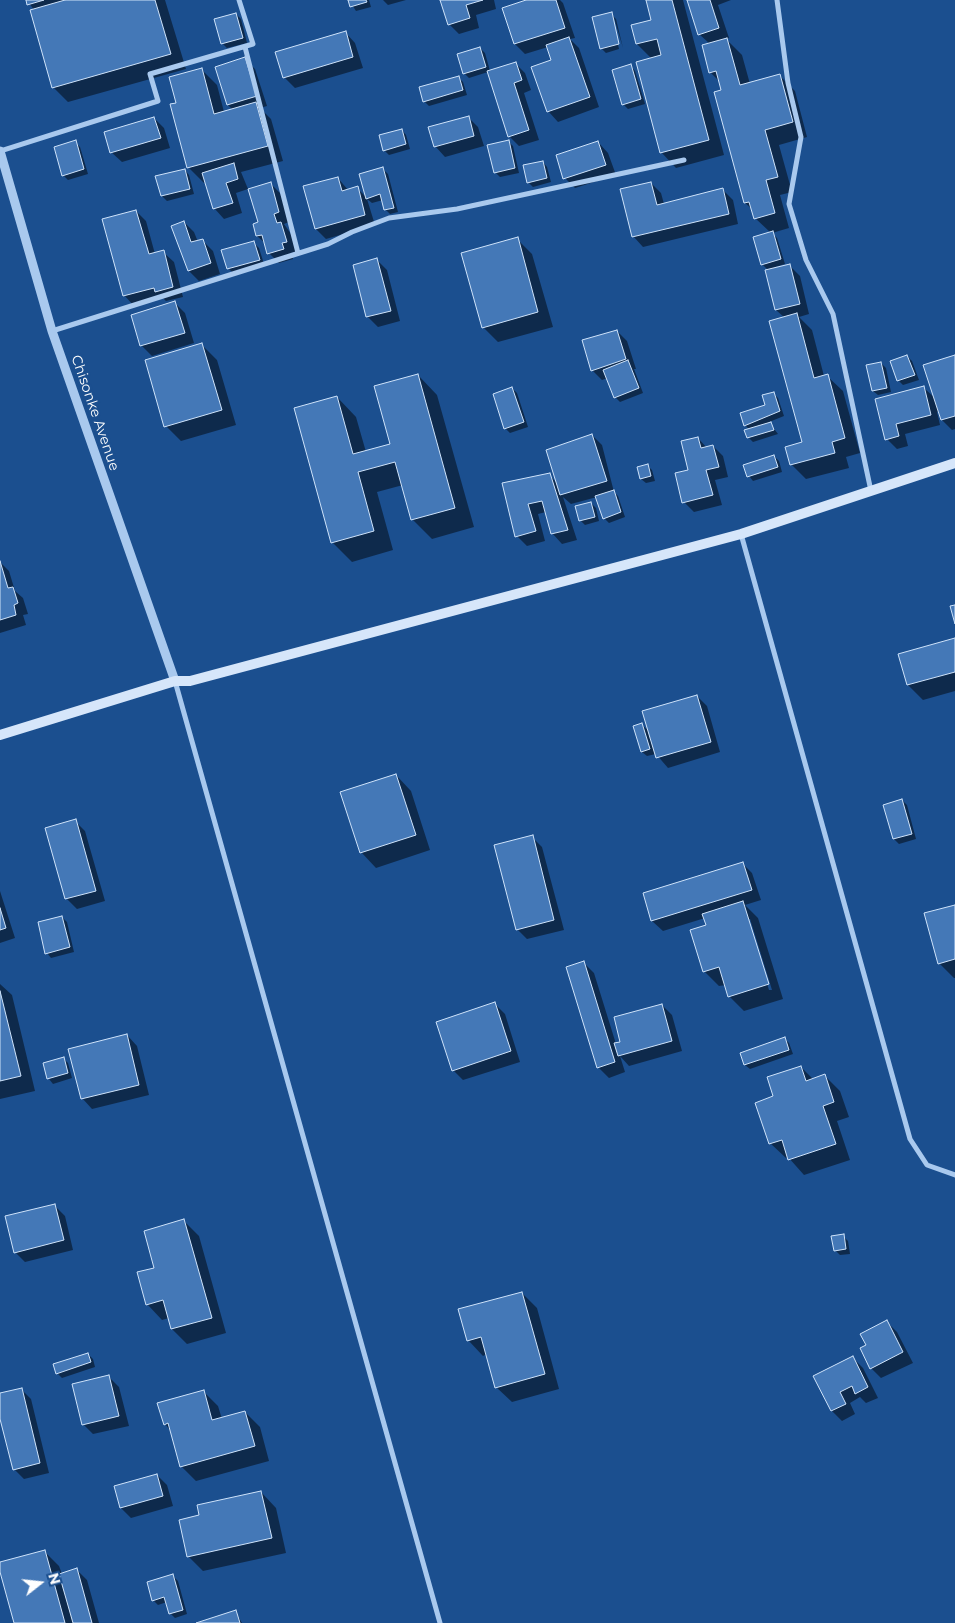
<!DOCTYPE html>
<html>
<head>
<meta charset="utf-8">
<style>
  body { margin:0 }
  #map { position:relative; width:955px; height:1623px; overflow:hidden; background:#1b4f8f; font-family:Montserrat,sans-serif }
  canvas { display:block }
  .north { position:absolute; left:15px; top:1558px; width:50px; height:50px; -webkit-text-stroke:4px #1b4f8f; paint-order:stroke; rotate:74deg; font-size:14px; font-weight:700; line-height:20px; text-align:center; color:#fff }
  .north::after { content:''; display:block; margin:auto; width:18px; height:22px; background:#fff; clip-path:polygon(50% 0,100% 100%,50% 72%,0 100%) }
</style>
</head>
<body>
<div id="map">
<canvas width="955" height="1623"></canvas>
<div class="north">N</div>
</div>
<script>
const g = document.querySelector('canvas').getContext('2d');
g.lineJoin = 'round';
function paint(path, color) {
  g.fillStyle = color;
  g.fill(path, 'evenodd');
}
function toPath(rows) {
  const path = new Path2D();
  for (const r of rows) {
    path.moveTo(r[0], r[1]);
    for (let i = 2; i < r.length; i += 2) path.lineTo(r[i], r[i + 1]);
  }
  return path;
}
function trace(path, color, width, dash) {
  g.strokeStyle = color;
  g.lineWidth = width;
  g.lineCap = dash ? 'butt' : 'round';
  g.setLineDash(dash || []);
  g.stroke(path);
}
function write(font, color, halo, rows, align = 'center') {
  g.font = font + ' Montserrat,sans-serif';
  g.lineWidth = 5;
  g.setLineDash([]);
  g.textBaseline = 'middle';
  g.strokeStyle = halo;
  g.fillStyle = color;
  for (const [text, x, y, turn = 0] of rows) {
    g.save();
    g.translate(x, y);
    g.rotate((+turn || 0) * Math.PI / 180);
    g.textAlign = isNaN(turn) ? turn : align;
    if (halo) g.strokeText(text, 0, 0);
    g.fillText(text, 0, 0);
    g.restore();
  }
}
const shadow = toPath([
  [27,0,165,0,186,69,68,102,53,87,34,10],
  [349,0,369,0,371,7,356,11],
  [383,0,406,0,388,5],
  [442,0,494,0,496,9,476,15,479,28,459,34,449,24],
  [530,0,560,0,563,3,575,38,570,39,579,48,599,107,558,122,548,111,553,61,548,47,525,54,515,44],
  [647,0,683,0,724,155,676,168,661,152,652,59,637,44,633,26,653,21],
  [688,0,731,0,718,5,729,38,726,39,742,55,750,84,780,76,795,91,807,137,779,145,792,192,780,195,789,228,772,233,777,238,785,264,775,267,776,269,790,266,800,276,809,314,799,317,812,330,824,376,827,376,843,391,860,453,846,457,849,468,806,479,791,464,803,443,785,318,776,310,769,271,762,264,771,233,755,218,753,210,745,203,715,93,722,91,720,82,710,72,710,44,699,34],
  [236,14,241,19,247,43,227,48,222,43],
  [611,14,616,19,623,48,614,18,612,18,619,49,606,53,601,48],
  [345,32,355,43,363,68,295,88,284,77],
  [480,48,485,53,490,71,515,63,525,73,531,90,524,93,539,140,519,146,509,136,488,72,469,78,464,73],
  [245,59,255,69,267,106,260,108,271,119,283,161,241,172,248,189,236,193,242,213,224,219,214,208,206,182,204,183,188,167,178,103,201,69,217,85,224,112,233,110,228,105,216,67],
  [631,66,635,71,645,104,628,109,623,104],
  [458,77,463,82,467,95,429,106,424,101],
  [468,117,478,127,484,146,445,157,435,146],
  [154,118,164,128,170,148,122,162,111,152],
  [402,130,406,135,410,149,389,155,384,150],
  [508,141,513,146,519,173,500,177,495,172],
  [75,142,80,147,88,174,68,180,63,175],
  [598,142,608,153,616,175,575,188,565,178],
  [543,162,547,167,551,182,533,187,528,182],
  [383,169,388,174,398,212,390,214,386,210,383,200,372,203,367,199,375,225,326,239,316,229,338,178,348,190,357,188,367,198],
  [185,170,189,175,194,194,167,201,162,196],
  [651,183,661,193,664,204,723,190,733,200,738,224,643,247,633,236],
  [271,184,281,194,289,222,284,224,291,234,296,252,291,253,293,259,279,263,269,253,266,244,257,236],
  [136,211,146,221,155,254,163,252,174,262,183,297,166,301,163,298,134,306,124,295],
  [184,222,194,232,198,242,203,241,213,251,220,274,199,281,189,271],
  [517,239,532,254,553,327,498,342,483,327],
  [254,243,259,248,264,264,233,273,228,268],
  [377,260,387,270,400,321,378,327,367,316],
  [175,303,185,313,194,343,152,356,141,345],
  [617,331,627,341,636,369,634,369,643,393,620,402,616,398,608,378,602,380,592,370],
  [202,345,217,360,236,425,181,441,166,426],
  [907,356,912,361,919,380,903,385,898,380],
  [955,356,955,429,952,430,942,420,939,411,937,412,940,425,905,434,908,446,897,449,887,439,876,400,923,387,936,399],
  [881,363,886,368,891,392,878,395,873,391],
  [418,375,437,395,474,527,432,539,412,519,403,485,377,492,393,550,352,562,332,542,337,397,356,417,366,452,392,445],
  [512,388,517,393,528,427,510,433,505,428],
  [773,393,778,398,784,416,769,422,778,434,753,442,748,437,750,430,745,425,767,406],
  [592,435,602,445,614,492,618,496,625,517,609,523,604,518,597,497,571,504,563,497,577,540,562,544,552,533,546,512,538,514,545,541,527,546,517,536,503,484,549,475,557,483],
  [698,438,707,448,713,446,723,456,728,477,715,480,722,505,694,512,684,502],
  [774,456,779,461,782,472,753,481,749,476],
  [647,465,652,470,655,481,646,483,641,479],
  [591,503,596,508,599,521,585,525,580,520],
  [0,562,9,571,15,591,23,598,28,614,23,615,26,625,0,633],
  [955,639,955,691,923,700,908,685],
  [697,696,707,706,720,752,668,768,656,754,647,756,642,752,642,725,650,732],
  [396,775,411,791,430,850,376,868,361,852],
  [902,800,907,805,916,839,899,844,894,839],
  [75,821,85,831,105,901,77,909,66,898],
  [532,837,542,847,564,930,527,939,517,929],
  [742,863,752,873,761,900,745,905,758,918,783,999,744,1011,729,996,726,985,719,986,704,971,708,926,705,918,663,931,652,921,644,894],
  [747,919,750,919,772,990,769,990],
  [0,891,15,938,0,943],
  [955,906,955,978,954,978,939,963],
  [62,917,67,922,74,952,51,958,47,953],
  [584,963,594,973,616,1044,622,1043,662,1005,672,1015,682,1051,629,1066,620,1056,625,1072,609,1078,598,1067],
  [0,984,12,995,35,1091,0,1099],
  [495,1004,505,1014,520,1062,463,1080,453,1070],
  [127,1035,137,1046,149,1095,92,1109,82,1098],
  [784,1038,789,1043,793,1054,750,1069,745,1065,741,1053],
  [63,1058,68,1063,72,1078,53,1084,49,1079,44,1064],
  [801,1067,813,1079,825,1076,840,1091,849,1117,837,1121,850,1160,804,1175,788,1157,786,1158,770,1143,775,1097],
  [55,1206,65,1216,73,1250,25,1262,15,1252],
  [184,1221,199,1236,226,1333,187,1344,172,1329,169,1318,162,1320,147,1304,155,1268],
  [843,1236,848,1241,850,1254,840,1255,835,1250],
  [522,1293,537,1308,559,1389,512,1402,496,1387,487,1354,483,1356,468,1340],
  [887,1322,897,1332,913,1363,881,1378,871,1368],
  [88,1354,93,1359,95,1367,62,1378,57,1373],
  [852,1357,863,1368,878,1398,866,1403,860,1397,850,1403,855,1414,842,1421,832,1411,815,1377],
  [109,1377,119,1387,129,1426,93,1434,83,1424],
  [21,1389,31,1399,49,1473,24,1479,14,1469,0,1414,0,1394],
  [203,1391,218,1406,222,1419,245,1412,260,1427,269,1461,196,1481,181,1466,171,1431,165,1424],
  [157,1475,167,1485,173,1506,131,1518,121,1508],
  [261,1492,276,1508,286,1553,203,1571,188,1556,201,1516],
  [44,1551,59,1566,62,1574,76,1569,87,1580,99,1623,16,1623,0,1564],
  [173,1576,178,1581,187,1614,175,1618,170,1613,167,1602,158,1605,153,1600],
  [235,1611,242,1623,200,1623]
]);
const building = toPath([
  [26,0,44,0,27,5,26,0],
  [65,0,155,0,171,54,52,88,30,10,65,0],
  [348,0,366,0,367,2,350,7,348,0],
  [440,0,483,0,466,5,470,18,448,25,440,0],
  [526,0,556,0,565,28,514,44,502,8,526,0],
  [646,0,672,0,709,140,660,153,636,62,661,55,657,39,636,44,631,25,651,20,646,0],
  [687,0,710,0,719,28,698,35,687,0],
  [612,12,619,44,600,49,592,17,612,12],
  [236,13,243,38,221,44,214,19,236,13],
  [346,31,353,57,283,78,275,52,346,31],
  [569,37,590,97,547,112,531,67,551,60,546,45,569,37],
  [727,38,740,85,780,74,793,122,765,130,778,177,766,180,775,213,754,219,749,202,744,203,714,92,721,90,716,71,709,73,702,45,727,38],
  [480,47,486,67,463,74,457,54,480,47],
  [245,57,257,96,227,105,215,67,245,57],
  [516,62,522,80,514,83,529,130,508,137,487,71,516,62],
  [631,64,641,99,622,105,612,70,631,64],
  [202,68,214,114,256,102,268,146,187,168,170,104,176,103,169,77,202,68],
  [459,76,463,90,423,102,419,87,459,76],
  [469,116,474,136,434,147,428,127,469,116],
  [154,117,161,138,110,153,104,132,154,117],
  [402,129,406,144,383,151,379,135,402,129],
  [76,140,84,169,62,176,54,147,76,140],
  [509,140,515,168,494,173,487,145,509,140],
  [598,141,606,165,563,179,556,155,598,141],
  [543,161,547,178,527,183,523,165,543,161],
  [234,163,238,179,226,183,233,203,213,209,202,173,234,163],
  [383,167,394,208,384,210,380,194,366,199,359,174,383,167],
  [185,169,190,189,161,196,155,176,185,169],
  [338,177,342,191,358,186,365,215,315,229,303,186,338,177],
  [271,182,279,212,274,214,277,223,281,222,287,242,282,243,284,249,267,254,262,235,256,236,253,224,258,222,248,189,271,182],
  [651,182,657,205,723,188,729,214,632,237,620,189,651,182],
  [136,210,149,254,164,250,173,287,155,292,154,288,123,296,102,219,136,210],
  [184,221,191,242,203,239,211,263,188,271,171,226,184,221],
  [773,231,781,259,761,265,753,237,773,231],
  [518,237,538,312,482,328,461,253,518,237],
  [254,241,260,260,227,269,221,250,254,241],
  [377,258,391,311,366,317,353,265,377,258],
  [790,264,800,304,775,310,765,270,790,264],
  [175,301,185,333,140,346,131,315,175,301],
  [797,313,814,378,828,374,845,438,832,442,835,453,790,465,785,447,802,442,769,321,797,313],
  [617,330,626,359,591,371,582,340,617,330],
  [202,343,222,410,164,427,145,360,202,343],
  [907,355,915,375,897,381,890,361,907,355],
  [955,355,955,416,941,420,923,365,955,355],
  [628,360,639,388,614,398,603,370,628,360],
  [881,362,887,388,872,391,866,365,881,362],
  [418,374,455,508,411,520,395,462,358,472,374,531,331,543,294,408,337,396,353,454,390,444,374,386,418,374],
  [924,386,931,415,896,424,899,436,885,440,875,399,924,386],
  [512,387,524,422,504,429,493,394,512,387],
  [774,392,780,411,744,426,740,413,765,405,762,395,774,392],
  [771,422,774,430,747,438,744,430,771,422],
  [592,434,607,481,560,495,546,450,592,434],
  [698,437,701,448,713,445,719,467,706,470,713,495,682,503,675,473,688,470,681,441,698,437],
  [774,455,778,467,747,477,743,465,774,455],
  [648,464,651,476,640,479,637,467,648,464],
  [550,473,568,530,551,534,542,501,528,504,536,531,515,537,502,483,550,473],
  [614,490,621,512,603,519,595,496,614,490],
  [591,502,595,517,579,521,575,506,591,502],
  [0,561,8,588,13,587,18,603,14,605,16,615,0,620,0,561],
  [955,605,955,624,950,606,955,605],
  [955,638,955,672,907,685,898,654,955,638],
  [697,695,711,742,656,758,642,711,697,695],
  [642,723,650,749,641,752,633,726,642,723],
  [396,774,416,835,360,853,340,792,396,774],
  [902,799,912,834,893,839,883,805,902,799],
  [76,819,96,891,65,899,45,828,76,819],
  [533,835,554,920,516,930,494,845,533,835],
  [743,862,752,890,651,921,643,893,743,862],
  [743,901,769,984,728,997,719,967,703,972,690,930,706,925,702,914,743,901],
  [955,905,955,959,938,964,924,913,955,905],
  [0,908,6,928,0,930,0,908],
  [62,916,70,947,45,954,38,922,62,916],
  [584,961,615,1062,597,1068,566,967,584,961],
  [0,991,21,1076,0,1081,0,991],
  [495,1002,511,1051,452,1071,436,1022,495,1002],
  [662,1004,672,1041,618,1056,614,1043,620,1042,614,1017,662,1004],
  [127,1034,139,1085,81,1099,68,1049,127,1034],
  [785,1037,789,1050,744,1065,740,1053,785,1037],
  [64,1057,68,1073,47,1079,43,1063,64,1057],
  [801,1066,806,1081,825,1074,834,1102,823,1106,836,1144,788,1160,782,1140,769,1144,755,1103,773,1096,767,1077,801,1066],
  [55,1204,64,1240,14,1253,5,1216,55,1204],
  [184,1219,212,1318,171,1329,163,1300,146,1305,137,1272,154,1268,144,1231,184,1219],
  [844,1234,846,1249,834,1251,831,1236,844,1234],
  [522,1292,545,1374,495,1388,481,1337,467,1341,458,1309,522,1292],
  [887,1320,903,1352,870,1369,860,1348,866,1345,860,1334,887,1320],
  [88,1353,91,1362,56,1374,53,1364,88,1353],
  [853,1356,868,1387,855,1394,852,1386,840,1392,846,1404,831,1411,813,1376,853,1356],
  [109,1375,119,1416,82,1425,72,1384,109,1375],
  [22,1388,40,1463,13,1470,0,1419,0,1393,22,1388],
  [204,1390,212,1420,245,1411,255,1446,180,1467,168,1423,164,1425,157,1403,204,1390],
  [157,1474,163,1496,120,1508,114,1486,157,1474],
  [261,1491,272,1538,187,1557,179,1520,199,1515,197,1505,261,1491],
  [45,1550,65,1623,14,1623,0,1572,0,1562,45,1550],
  [77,1568,92,1623,73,1623,59,1574,77,1568],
  [173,1574,183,1610,169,1614,164,1597,152,1601,147,1582,173,1574],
  [236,1610,240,1623,196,1623,236,1610]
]);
const minor = toPath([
  [777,0,788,83,801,137,789,204,806,260,833,314,871,491],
  [245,47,298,253],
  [0,151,158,101,150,74,253,44,239,0],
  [52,331,328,244,352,232,389,218,457,209,684,160],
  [741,534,910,1139,927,1165,955,1175],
  [175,681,440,1623]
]);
const tertiary = toPath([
  [0,151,52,331,175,681]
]);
const secondary = toPath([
  [0,735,175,681,190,681,741,534,955,463]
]);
const streetNames = [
  ["Chisonke Avenue",95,413,71]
];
paint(shadow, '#0007');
paint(building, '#4478b7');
trace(building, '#cfe3fa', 1);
trace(minor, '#a9c9ee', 5);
trace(tertiary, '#a9c9ee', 9);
trace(secondary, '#d6e6fa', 10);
write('14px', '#fff', '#1b4f8f', streetNames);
</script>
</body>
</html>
